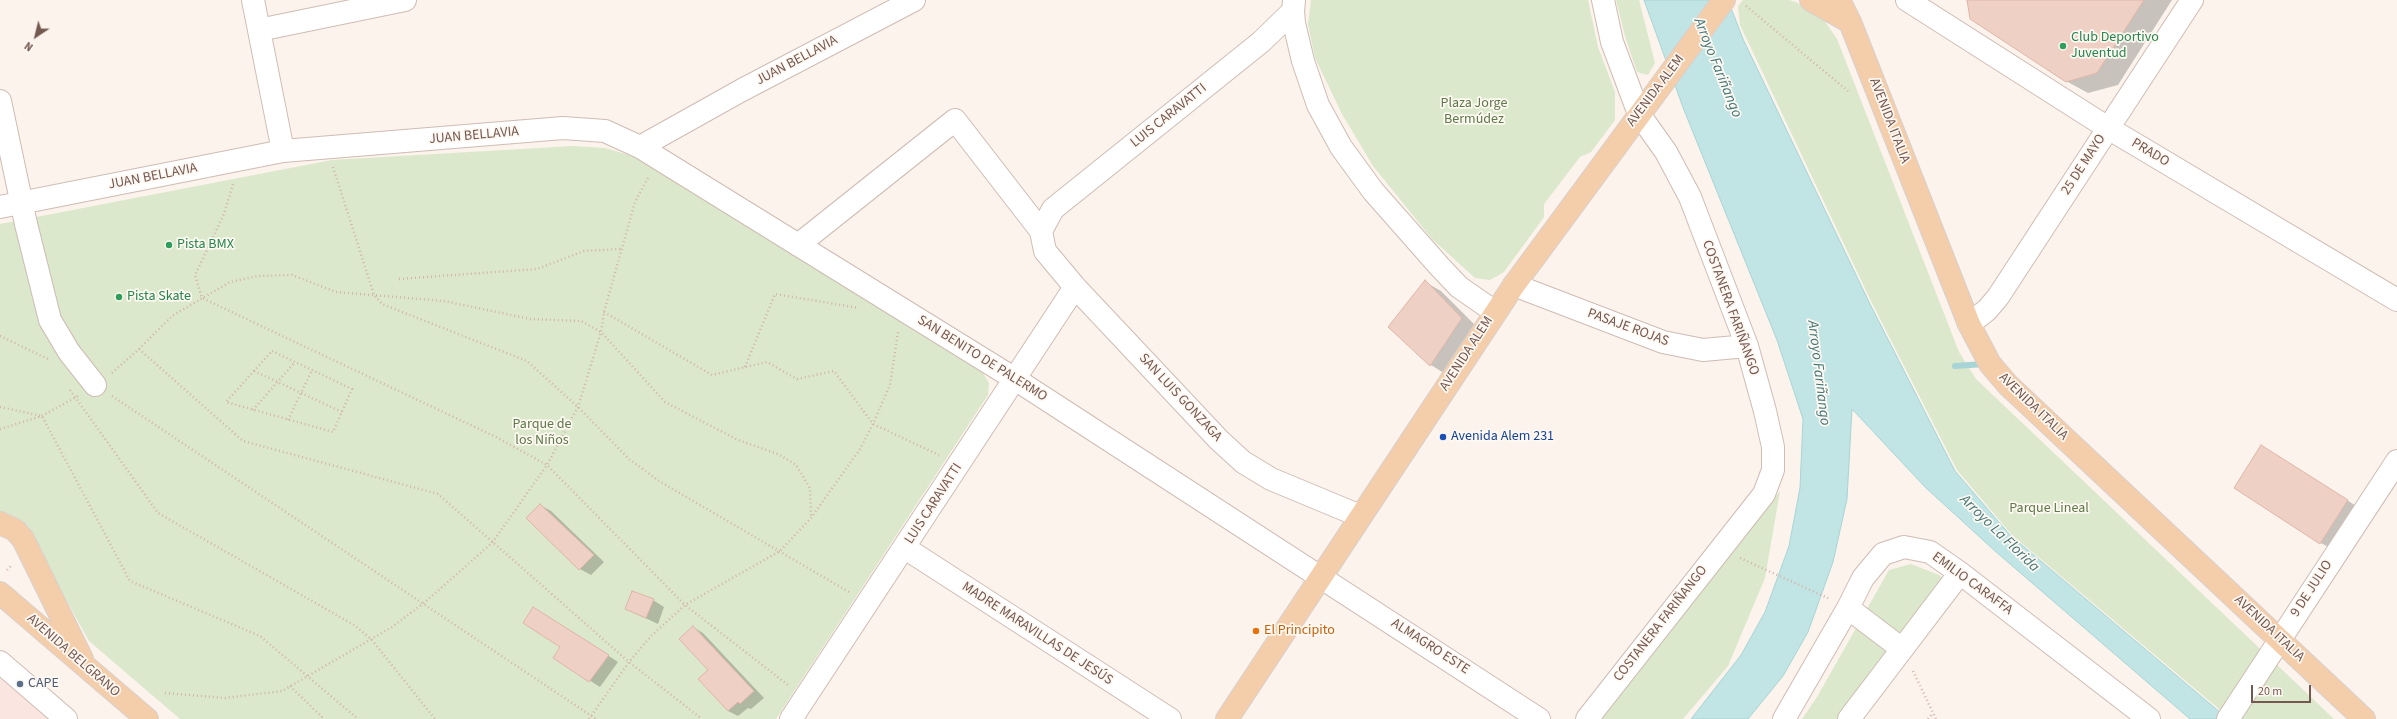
<!DOCTYPE html>
<html>
<head>
<meta charset="utf-8">
<style>
  body { margin:0 }
  #map { position:relative; width:2397px; height:719px; overflow:hidden; background:#fbf3ec; font-family:"Source Sans 3",sans-serif }
  canvas { display:block }
  .north { position:absolute; left:16px; top:16px; width:40px; height:40px; -webkit-text-stroke:3px #fef8f2; paint-order:stroke; rotate:215deg; font-size:11px; font-weight:700; line-height:16px; text-align:center; color:#755850 }
  .north::after { content:''; display:block; margin:auto; width:14px; height:18px; background:#755850; clip-path:polygon(50% 0,100% 100%,50% 72%,0 100%) }
  .scale { position:absolute; left:2251px; top:685px; width:60px; height:18px; box-sizing:border-box; border:2px solid #755850; border-top:0; padding-left:5px; font-size:12px; line-height:14px; white-space:nowrap; color:#755850; -webkit-text-stroke:3px #fef8f2; paint-order:stroke }
</style>
</head>
<body>
<div id="map">
<canvas width="2397" height="719"></canvas>
<div class="north">N</div>
<div class="scale">20 m</div>
</div>
<script>
const g = document.querySelector('canvas').getContext('2d');
g.lineJoin = 'round';
function paint(path, color) {
  g.fillStyle = color;
  g.fill(path, 'evenodd');
}
function toPath(rows) {
  const path = new Path2D();
  for (const r of rows) {
    path.moveTo(r[0], r[1]);
    for (let i = 2; i < r.length; i += 2) path.lineTo(r[i], r[i + 1]);
  }
  return path;
}
function trace(path, color, width, dash) {
  g.strokeStyle = color;
  g.lineWidth = width;
  g.lineCap = dash ? 'butt' : 'round';
  g.setLineDash(dash || []);
  g.stroke(path);
}
function write(font, color, halo, rows, align = 'center') {
  g.font = font + ' "Source Sans 3",sans-serif';
  g.lineWidth = 3.5;
  g.setLineDash([]);
  g.textBaseline = 'middle';
  g.strokeStyle = halo;
  g.fillStyle = color;
  for (const [text, x, y, turn = 0] of rows) {
    g.save();
    g.translate(x, y);
    g.rotate((+turn || 0) * Math.PI / 180);
    g.textAlign = isNaN(turn) ? turn : align;
    if (halo) g.strokeText(text, 0, 0);
    g.fillText(text, 0, 0);
    g.restore();
  }
}
const commercial = toPath([
  [0,650,79,719,0,719]
]);
const green = toPath([
  [1311,0,1588,0,1598,47,1615,92,1615,120,1591,152,1580,157,1544,204,1544,217,1504,272,1490,280,1475,278,1432,239,1373,166,1342,114,1315,58,1308,24],
  [1616,0,1639,0,1655,63,1648,75,1637,72,1625,36],
  [1743,0,1789,0,1796,2,1824,20,1837,39,1959,352,1976,379,2334,719,2231,719,2012,535,1957,470,1871,301,1740,25,1738,6],
  [573,146,605,148,636,157,983,373,989,383,988,395,776,719,180,719,89,641,26,528,0,515,0,224,332,160],
  [1780,491,1765,578,1728,666,1683,719,1601,719],
  [1911,564,1939,575,1961,592,1863,719,1802,719,1817,697,1889,570]
]);
const water = toPath([
  [1644,0,1728,0,1743,39,1869,302,1955,471,2010,535,2228,719,2190,719,1995,551,1925,487,1852,409,1847,499,1833,562,1808,632,1783,676,1748,719,1691,719,1741,655,1765,612,1789,546,1800,488,1803,419,1777,340,1684,110,1644,0]
]);
const shadow = toPath([
  [1968,0,2172,0,2118,85,2088,93,2066,81],
  [1425,282,1441,291,1478,328,1447,375,1431,365,1390,327],
  [2278,456,2364,511,2337,552,2321,543],
  [540,505,551,511,604,562,591,575,580,569,527,518],
  [653,600,664,607,658,624,626,609],
  [544,614,618,662,600,687,554,658,561,646],
  [693,627,703,633,764,698,751,709,748,708,738,716,728,711,709,670]
]);
const stream = toPath([
  [1955,366,1984,364]
]);
const building = toPath([
  [1967,0,2144,0,2097,73,2066,82,1970,19,1967,0],
  [1425,280,1462,318,1430,366,1388,327,1425,280],
  [2261,445,2348,500,2320,544,2234,488,2261,445],
  [540,504,594,555,579,570,526,518,540,504],
  [632,591,654,599,646,618,625,609,632,591],
  [533,607,609,655,589,682,553,658,560,647,523,623,533,607],
  [693,626,754,691,740,704,738,702,728,711,698,679,708,670,679,639,693,626]
]);
const path = toPath([
  [1746,6,1848,91],
  [333,167,374,295,382,304,527,361,578,407,629,459,659,481,849,592],
  [233,184,224,214,195,275,202,298,496,437,547,465,685,605,788,685],
  [399,279,537,269,584,251,621,249],
  [604,312,712,375,767,362,797,379,834,371,873,424,939,455],
  [0,336,48,359],
  [139,349,243,441,438,494,629,662,702,719],
  [272,351,352,389,333,432,226,402,272,351],
  [745,367,775,294,859,308],
  [254,371,342,412],
  [112,373,139,349,172,316,230,282,258,276,292,275,336,292,444,301,530,319,581,321,601,332,665,402,738,440,778,454,796,465,810,488,811,518],
  [70,390,158,513,354,625,371,639,435,719],
  [112,396,596,719],
  [0,407,42,416,130,581,260,636,358,719],
  [253,410,295,362],
  [288,420,312,370],
  [0,429,42,416,78,396],
  [1740,558,1830,599],
  [7,570,12,565],
  [1913,671,1936,719],
  [290,686,324,719],
  [165,693,225,698,282,691,392,627,424,603,492,543,547,465,578,407,601,332,604,312,635,202,649,176],
  [589,719,629,662,651,636,685,605,780,551,811,518,860,449,873,424,890,385,898,332],
  [1928,719,1933,713]
]);
const minor = toPath([
  [253,0,283,151],
  [1907,0,2108,128,2397,300],
  [1293,11,1294,23,1303,61,1318,105,1341,147,1373,191,1440,267,1459,287,1495,312],
  [259,30,405,0],
  [0,101,26,224,50,320,69,352,95,385],
  [640,147,1015,379,1539,719],
  [0,207,283,151,563,128,605,131,640,147,742,90,914,0],
  [1041,231,1053,209,1261,42,1293,11,1294,1],
  [798,245,955,120,1041,231,1045,251,1075,287,1219,440,1243,462,1271,479,1360,516],
  [1514,285,1663,342,1703,350,1747,346],
  [1969,324,1987,310,1998,297,2192,0],
  [905,548,1170,719],
  [1848,608,1902,649],
  [0,662,66,719],
  [791,719,1075,287],
  [1587,719,1764,494,1773,470,1773,447,1765,411,1747,346,1690,197,1666,152,1639,114,1612,42,1603,0],
  [1784,719,1848,608,1863,578,1883,554,1904,547,1930,552,1960,573,2149,719],
  [1849,719,1960,573],
  [2228,719,2397,461]
]);
const major = toPath([
  [1811,0,1850,22],
  [1839,0,1850,22,1969,324,1990,364,2008,385,2364,719],
  [0,523,15,530,23,539,82,659],
  [0,593,147,719],
  [1227,719,1514,285,1724,0]
]);
const markers = [
  [2063,46,4,"#2e9e5b"],
  [169,245,4,"#2e9e5b"],
  [119,297,4,"#2e9e5b"],
  [1443,437,4,"#1a4fb4"],
  [1256,631,4,"#e8710a"],
  [20,684,4,"#5c6f8a"]
];
const leisureNames = [
  ["Club Deportivo",2071,38],
  ["Juventud",2071,54],
  ["Pista BMX",177,245],
  ["Pista Skate",127,297]
];
const streetNames = [
  ["JUAN BELLAVIA",797,61,-28],
  ["AVENIDA ALEM",1656,91,-53],
  ["LUIS CARAVATTI",1169,116,-39],
  ["AVENIDA ITALIA",1889,121,69],
  ["JUAN BELLAVIA",474,136,-5],
  ["PRADO",2150,153,31],
  ["25 DE MAYO",2084,165,-57],
  ["JUAN BELLAVIA",153,177,-11],
  ["COSTANERA FARIÑANGO",1730,308,70],
  ["PASAJE ROJAS",1628,328,20],
  ["AVENIDA ALEM",1467,354,-57],
  ["SAN BENITO DE PALERMO",982,359,32],
  ["SAN LUIS GONZAGA",1180,398,47],
  ["AVENIDA ITALIA",2033,407,44],
  ["LUIS CARAVATTI",934,504,-57],
  ["EMILIO CARAFFA",1972,584,36],
  ["9 DE JULIO",2312,589,-57],
  ["COSTANERA FARIÑANGO",1661,624,-52],
  ["AVENIDA ITALIA",2269,629,43],
  ["MADRE MARAVILLAS DE JESÚS",1037,634,33],
  ["ALMAGRO ESTE",1430,647,33],
  ["AVENIDA BELGRANO",73,656,41]
];
const parkNames = [
  ["Plaza Jorge",1474,104],
  ["Bermúdez",1474,120],
  ["Parque de",542,425],
  ["los Niños",542,441],
  ["Parque Lineal",2049,509]
];
const transitNames = [
  ["Avenida Alem 231",1451,437]
];
const foodNames = [
  ["El Principito",1264,631]
];
const serviceNames = [
  ["CAPE",28,684]
];
const waterNames = [
  ["Arroyo Fariñango",1717,68,68],
  ["Arroyo Fariñango",1818,373,83],
  ["Arroyo La Florida",1999,534,44]
];
paint(commercial, '#fae5e1');
paint(green, '#dbe8cb');
paint(water, '#c1e4e4');
trace(water, '#a8d4d5', 1);
paint(shadow, '#0003');
trace(stream, '#a8d4d5', 6);
paint(building, '#efd0c5');
trace(building, '#e0b5a7', 1);
trace(minor, '#cfbcb4', 24);
trace(major, '#d8d0ce', 24);
trace(path, '#d4b3a8', 2.5, [1, 3]);
trace(minor, '#fff', 22);
trace(major, '#f4ceaa', 22);
for (const [x, y, r, color] of markers) {
  const dot = new Path2D();
  dot.arc(x, y, r, 0, 2 * Math.PI);
  g.fillStyle = color;
  g.fill(dot);
  trace(dot, '#fef8f2', 1.5);
}
write('14px', '#27864d', '#fef8f2', leisureNames, 'left');
write('14px', '#755850', '#fef8f2', streetNames);
write('14px', '#5e7949', '#fef8f2', parkNames);
write('14px', '#164399', '#fef8f2', transitNames, 'left');
write('14px', '#c56008', '#fef8f2', foodNames, 'left');
write('14px', '#4e5e75', '#fef8f2', serviceNames, 'left');
write('italic 15px', '#447778', '#fef8f2', waterNames);
</script>
</body>
</html>
